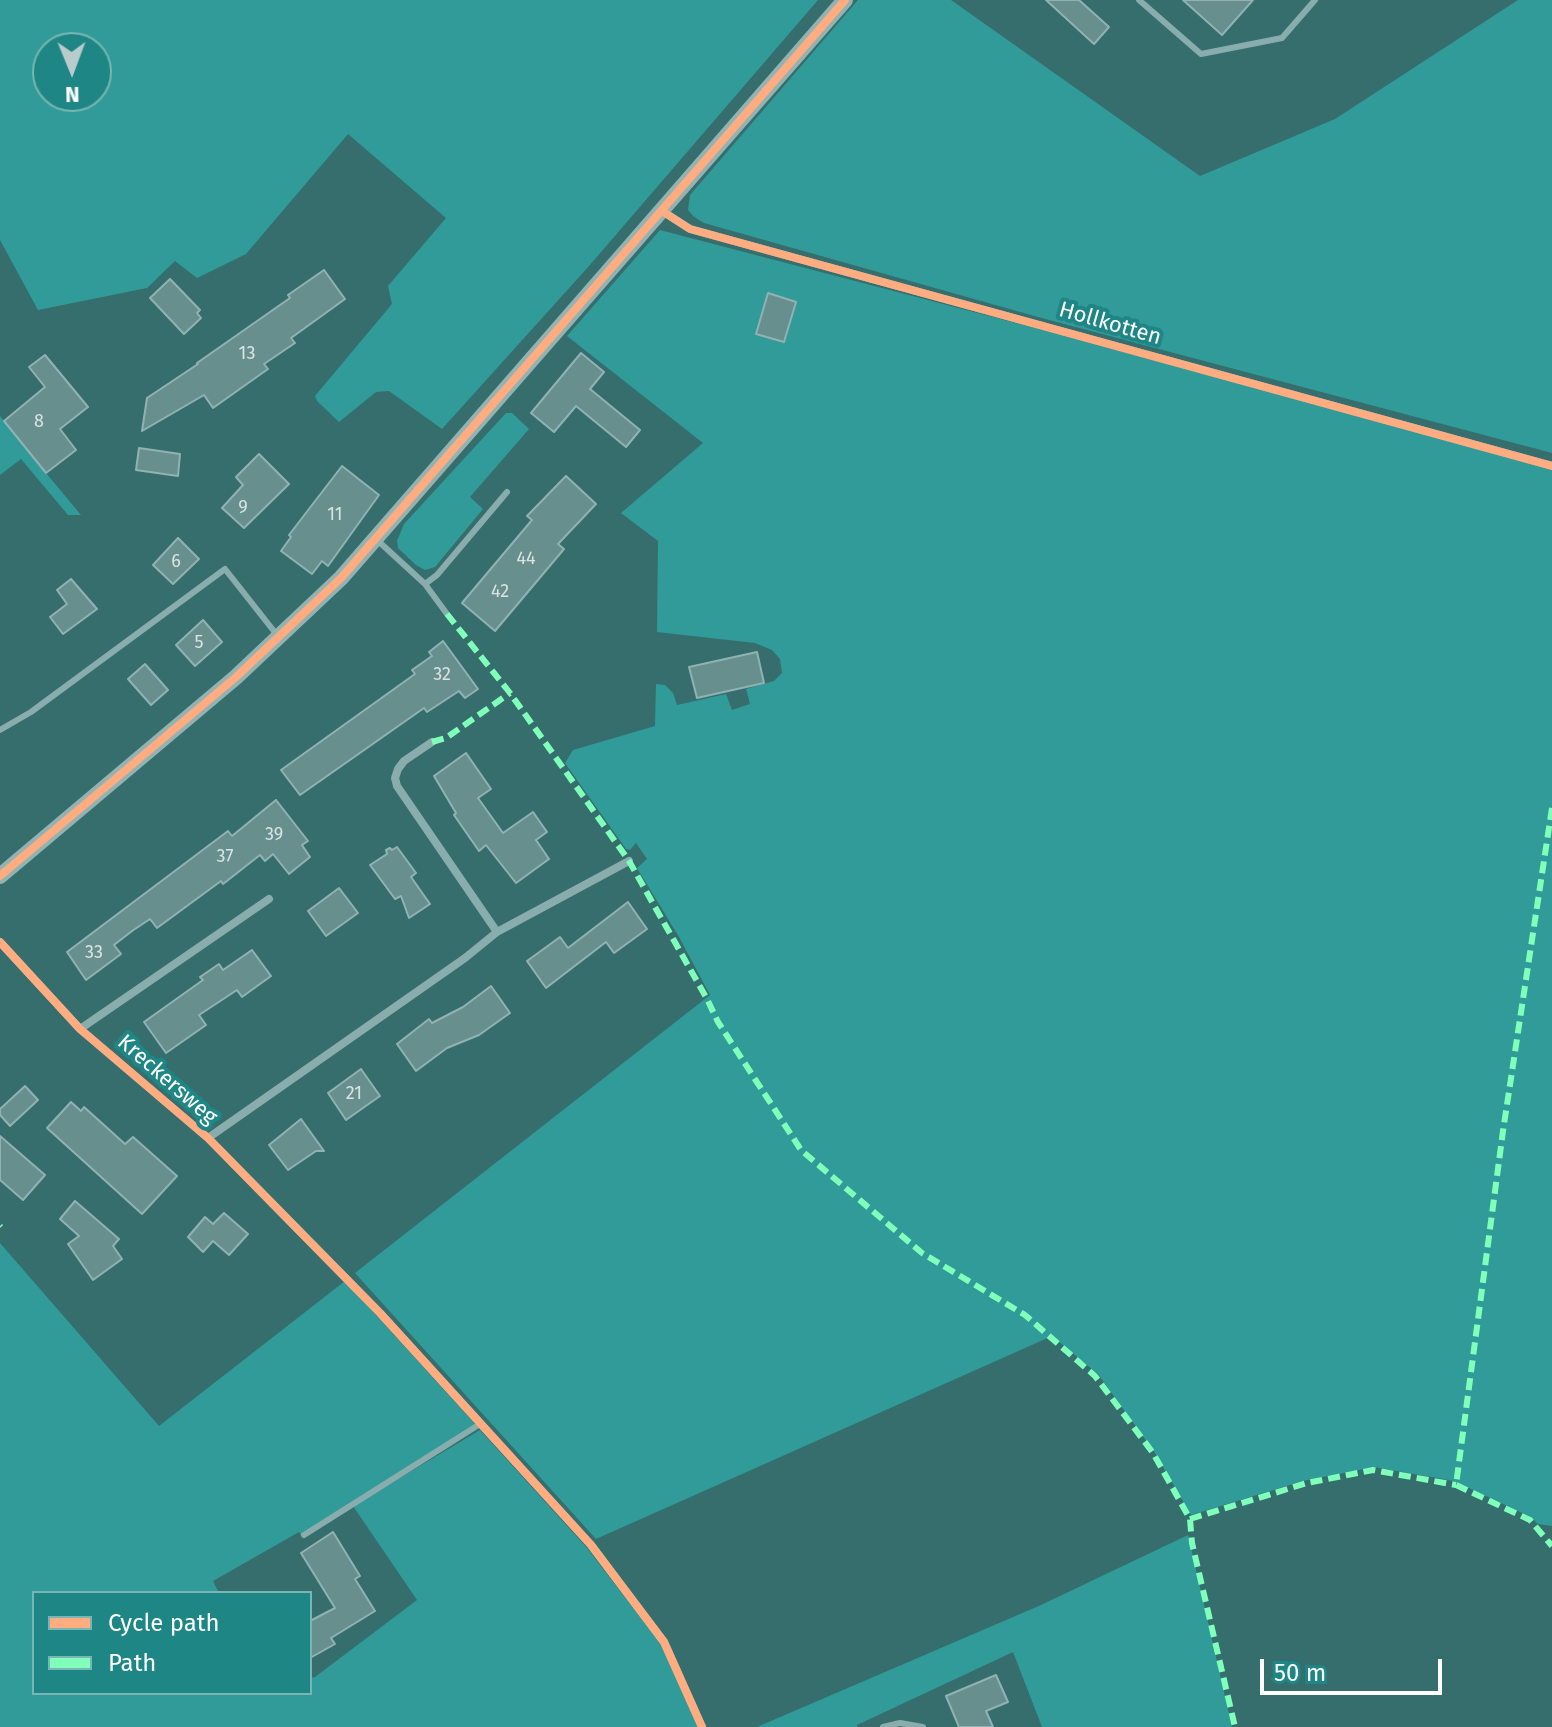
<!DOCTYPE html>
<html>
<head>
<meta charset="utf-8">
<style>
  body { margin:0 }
  #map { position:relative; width:1552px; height:1727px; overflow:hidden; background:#366e6e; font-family:"Fira Sans",sans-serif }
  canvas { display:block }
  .legend { position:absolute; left:32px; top:1591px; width:280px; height:104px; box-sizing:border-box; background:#1e8684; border:2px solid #78b6b5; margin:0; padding:10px 14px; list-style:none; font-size:24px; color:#fff }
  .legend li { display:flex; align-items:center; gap:16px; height:40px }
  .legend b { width:40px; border:2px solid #78b6b5 }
  .north { position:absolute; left:32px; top:32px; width:80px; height:80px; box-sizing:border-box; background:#1e8684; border:2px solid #78b6b5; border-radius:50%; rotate:179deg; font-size:22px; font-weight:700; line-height:32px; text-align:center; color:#fff }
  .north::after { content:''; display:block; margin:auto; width:28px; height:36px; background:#b9cccc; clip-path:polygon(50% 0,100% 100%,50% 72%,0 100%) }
  .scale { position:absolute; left:1260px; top:1659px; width:182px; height:36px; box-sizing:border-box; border:4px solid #fff; border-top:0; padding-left:10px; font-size:24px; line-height:28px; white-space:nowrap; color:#fff; -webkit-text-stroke:6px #1e8684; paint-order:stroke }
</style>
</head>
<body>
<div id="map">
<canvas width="1552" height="1727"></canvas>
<ul class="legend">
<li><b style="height:10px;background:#ffac80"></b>Cycle path</li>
<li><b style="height:10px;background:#80ffba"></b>Path</li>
</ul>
<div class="north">N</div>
<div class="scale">50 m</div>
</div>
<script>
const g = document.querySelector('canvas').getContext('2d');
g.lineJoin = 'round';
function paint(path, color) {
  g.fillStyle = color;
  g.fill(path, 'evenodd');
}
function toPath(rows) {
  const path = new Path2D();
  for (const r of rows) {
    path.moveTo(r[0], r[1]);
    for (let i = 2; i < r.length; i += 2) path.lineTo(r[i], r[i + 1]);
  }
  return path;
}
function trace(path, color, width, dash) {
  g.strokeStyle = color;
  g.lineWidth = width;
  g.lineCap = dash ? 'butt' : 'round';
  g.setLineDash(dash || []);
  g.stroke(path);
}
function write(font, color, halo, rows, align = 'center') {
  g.font = font + ' "Fira Sans",sans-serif';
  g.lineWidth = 8;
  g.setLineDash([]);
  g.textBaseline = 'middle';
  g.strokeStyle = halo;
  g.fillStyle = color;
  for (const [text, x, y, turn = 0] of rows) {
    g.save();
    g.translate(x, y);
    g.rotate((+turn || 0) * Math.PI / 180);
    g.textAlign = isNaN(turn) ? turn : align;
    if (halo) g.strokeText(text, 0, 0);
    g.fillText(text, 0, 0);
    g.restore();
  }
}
const green = toPath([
  [0,0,818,0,589,266,442,429,389,391,376,392,339,422,317,401,315,396,392,304,388,286,446,218,348,134,246,254,197,278,175,261,147,288,38,310,0,240],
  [48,48,96,48,96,96,48,96],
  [858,0,951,0,1200,176,1335,119,1518,0,1552,0,1552,453,1038,317,704,223,693,216,688,210,690,195],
  [660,230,1035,328,1552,469,1552,1526,1538,1524,1531,1517,1454,1481,1374,1467,1303,1481,1191,1515,1155,1453,1098,1374,1052,1336,596,1539,355,1273,710,995,679,937,637,868,647,859,636,843,630,850,626,849,565,763,573,750,655,726,656,684,665,685,673,693,677,705,726,694,732,710,750,704,746,689,774,681,782,673,780,659,772,650,755,643,657,632,658,541,621,513,703,443,567,336],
  [506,413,512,413,529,429,470,497,483,509,435,567,425,570,416,565,398,548,397,541,404,524],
  [0,416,46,473,81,515,68,515,21,459,0,475],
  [0,1243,159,1426,345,1281,475,1424,301,1535,299,1532,213,1581,219,1593,34,1593,34,1693,310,1693,310,1678,315,1677,417,1600,353,1506,480,1430,587,1548,660,1643,698,1727,0,1727],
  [1188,1535,1232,1727,1042,1727,1013,1652,857,1725,857,1727,757,1727,1041,1605]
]);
const building = toPath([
  [1046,0,1079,0,1109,27,1094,44,1046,0],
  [1183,0,1253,0,1222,35,1183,0],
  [324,270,345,299,291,338,295,343,264,364,268,369,213,408,204,395,142,431,147,398,198,364,197,363,290,298,288,295,324,270],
  [170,279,200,310,197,313,201,318,184,334,150,298,170,279],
  [768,293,796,302,784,342,756,334,768,293],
  [581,353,604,372,590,389,640,430,626,447,576,406,554,432,531,413,581,353],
  [45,355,88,407,60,429,76,450,46,473,4,421,45,387,29,367,45,355],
  [139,448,180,454,178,476,136,470,139,448],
  [259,454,289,484,244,528,222,508,243,485,236,477,259,454],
  [342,466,379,495,328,566,322,561,312,574,281,551,291,537,289,535,342,466],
  [566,476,596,504,558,544,564,549,495,631,462,603,532,520,527,516,566,476],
  [178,538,199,559,173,584,153,565,178,538],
  [71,579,97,609,63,634,50,617,67,604,57,590,71,579],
  [203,620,222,642,195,666,176,645,203,620],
  [443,641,478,689,465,698,459,691,427,712,424,708,300,795,281,770,415,674,412,670,432,656,429,652,443,641],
  [757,652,764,683,697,698,689,667,757,652],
  [145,664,168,690,151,705,128,679,145,664],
  [466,753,491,789,478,798,503,833,533,812,547,832,536,840,549,859,516,883,486,845,479,851,454,815,456,813,434,776,466,753],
  [276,800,308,841,302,845,310,857,289,874,273,854,265,861,260,855,223,884,221,881,157,928,150,919,132,931,114,945,121,954,86,980,67,952,228,831,232,836,276,800],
  [397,847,416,873,411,877,430,904,409,918,401,896,395,899,370,865,387,854,386,850,390,848,392,850,397,847],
  [339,888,358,913,326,936,308,911,339,888],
  [628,902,647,929,614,953,606,942,546,988,527,961,560,937,568,948,628,902],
  [252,950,271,976,242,997,237,990,199,1015,206,1025,166,1053,144,1022,203,980,200,977,219,964,223,970,252,950],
  [491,986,510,1013,479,1035,447,1048,416,1071,397,1044,429,1019,432,1023,463,1007,491,986],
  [361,1069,380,1096,346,1120,328,1093,361,1069],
  [25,1086,38,1100,10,1126,0,1115,0,1109,25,1086],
  [71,1102,81,1111,84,1107,125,1144,133,1137,177,1176,142,1214,47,1128,71,1102],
  [301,1119,324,1151,316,1151,288,1170,269,1145,301,1119],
  [0,1136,45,1175,23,1200,0,1180,0,1136],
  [75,1201,119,1239,113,1246,122,1259,93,1280,68,1244,79,1236,60,1219,75,1201],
  [224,1213,248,1234,229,1255,213,1241,203,1252,188,1237,205,1217,213,1224,224,1213],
  [333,1532,360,1576,355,1579,375,1611,331,1638,335,1644,310,1658,310,1621,335,1608,301,1553,333,1532],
  [996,1675,1008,1702,986,1711,993,1727,959,1727,946,1696,996,1675]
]);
const service = toPath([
  [1139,0,1201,54,1282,38,1315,0],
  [376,539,425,584,437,575,507,492],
  [425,584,447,614],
  [0,730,31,712,225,569,277,635],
  [304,1535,480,1424],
  [883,1727,900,1723,923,1727]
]);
const minor = toPath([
  [662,211,690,229,1552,466],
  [432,742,404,761,398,769,395,778,397,786,497,932],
  [0,942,80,1029,208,1138,380,1313,591,1545,664,1642,702,1727],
  [80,1029,269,899],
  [208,1138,465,958,497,932,629,861]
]);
const secondary = toPath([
  [0,876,236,677,341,578,845,0]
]);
const quiet = toPath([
  [447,614,510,693,629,861,707,999,718,1022,801,1150,922,1253,1025,1315,1095,1376,1153,1453,1190,1519,1192,1543,1235,1727],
  [432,742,446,738,510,693],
  [1552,808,1503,1131,1456,1485,1530,1520,1552,1546],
  [0,1226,1,1227],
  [1190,1519,1307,1483,1373,1470,1456,1485]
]);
const cycleway = toPath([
  [662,211,690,229,1552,466],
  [0,876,236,677,341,578,845,0],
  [0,942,80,1029,208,1138,380,1313,591,1545,664,1642,702,1727]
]);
const numberNames = [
  ["13",247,354],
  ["8",39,422],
  ["9",243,508],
  ["11",335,515],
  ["44",526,559],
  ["6",176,562],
  ["42",500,592],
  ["5",199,643],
  ["32",442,675],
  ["39",274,835],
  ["37",225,857],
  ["33",94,953],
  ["21",354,1094]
];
const streetNames = [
  ["Hollkotten",1110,324,16],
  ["Kreckersweg",167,1080,41]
];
paint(green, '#309b98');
paint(building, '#668f8e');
trace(building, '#90b2b2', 2);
trace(service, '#89adad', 6);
trace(minor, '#89adad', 8);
trace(secondary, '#92b3b2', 16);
trace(quiet, '#80ffba', 6, [12, 6]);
trace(cycleway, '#ffac80', 8);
write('18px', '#d9e3e3', null, numberNames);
write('22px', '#fff', '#1e8684', streetNames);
</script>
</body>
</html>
